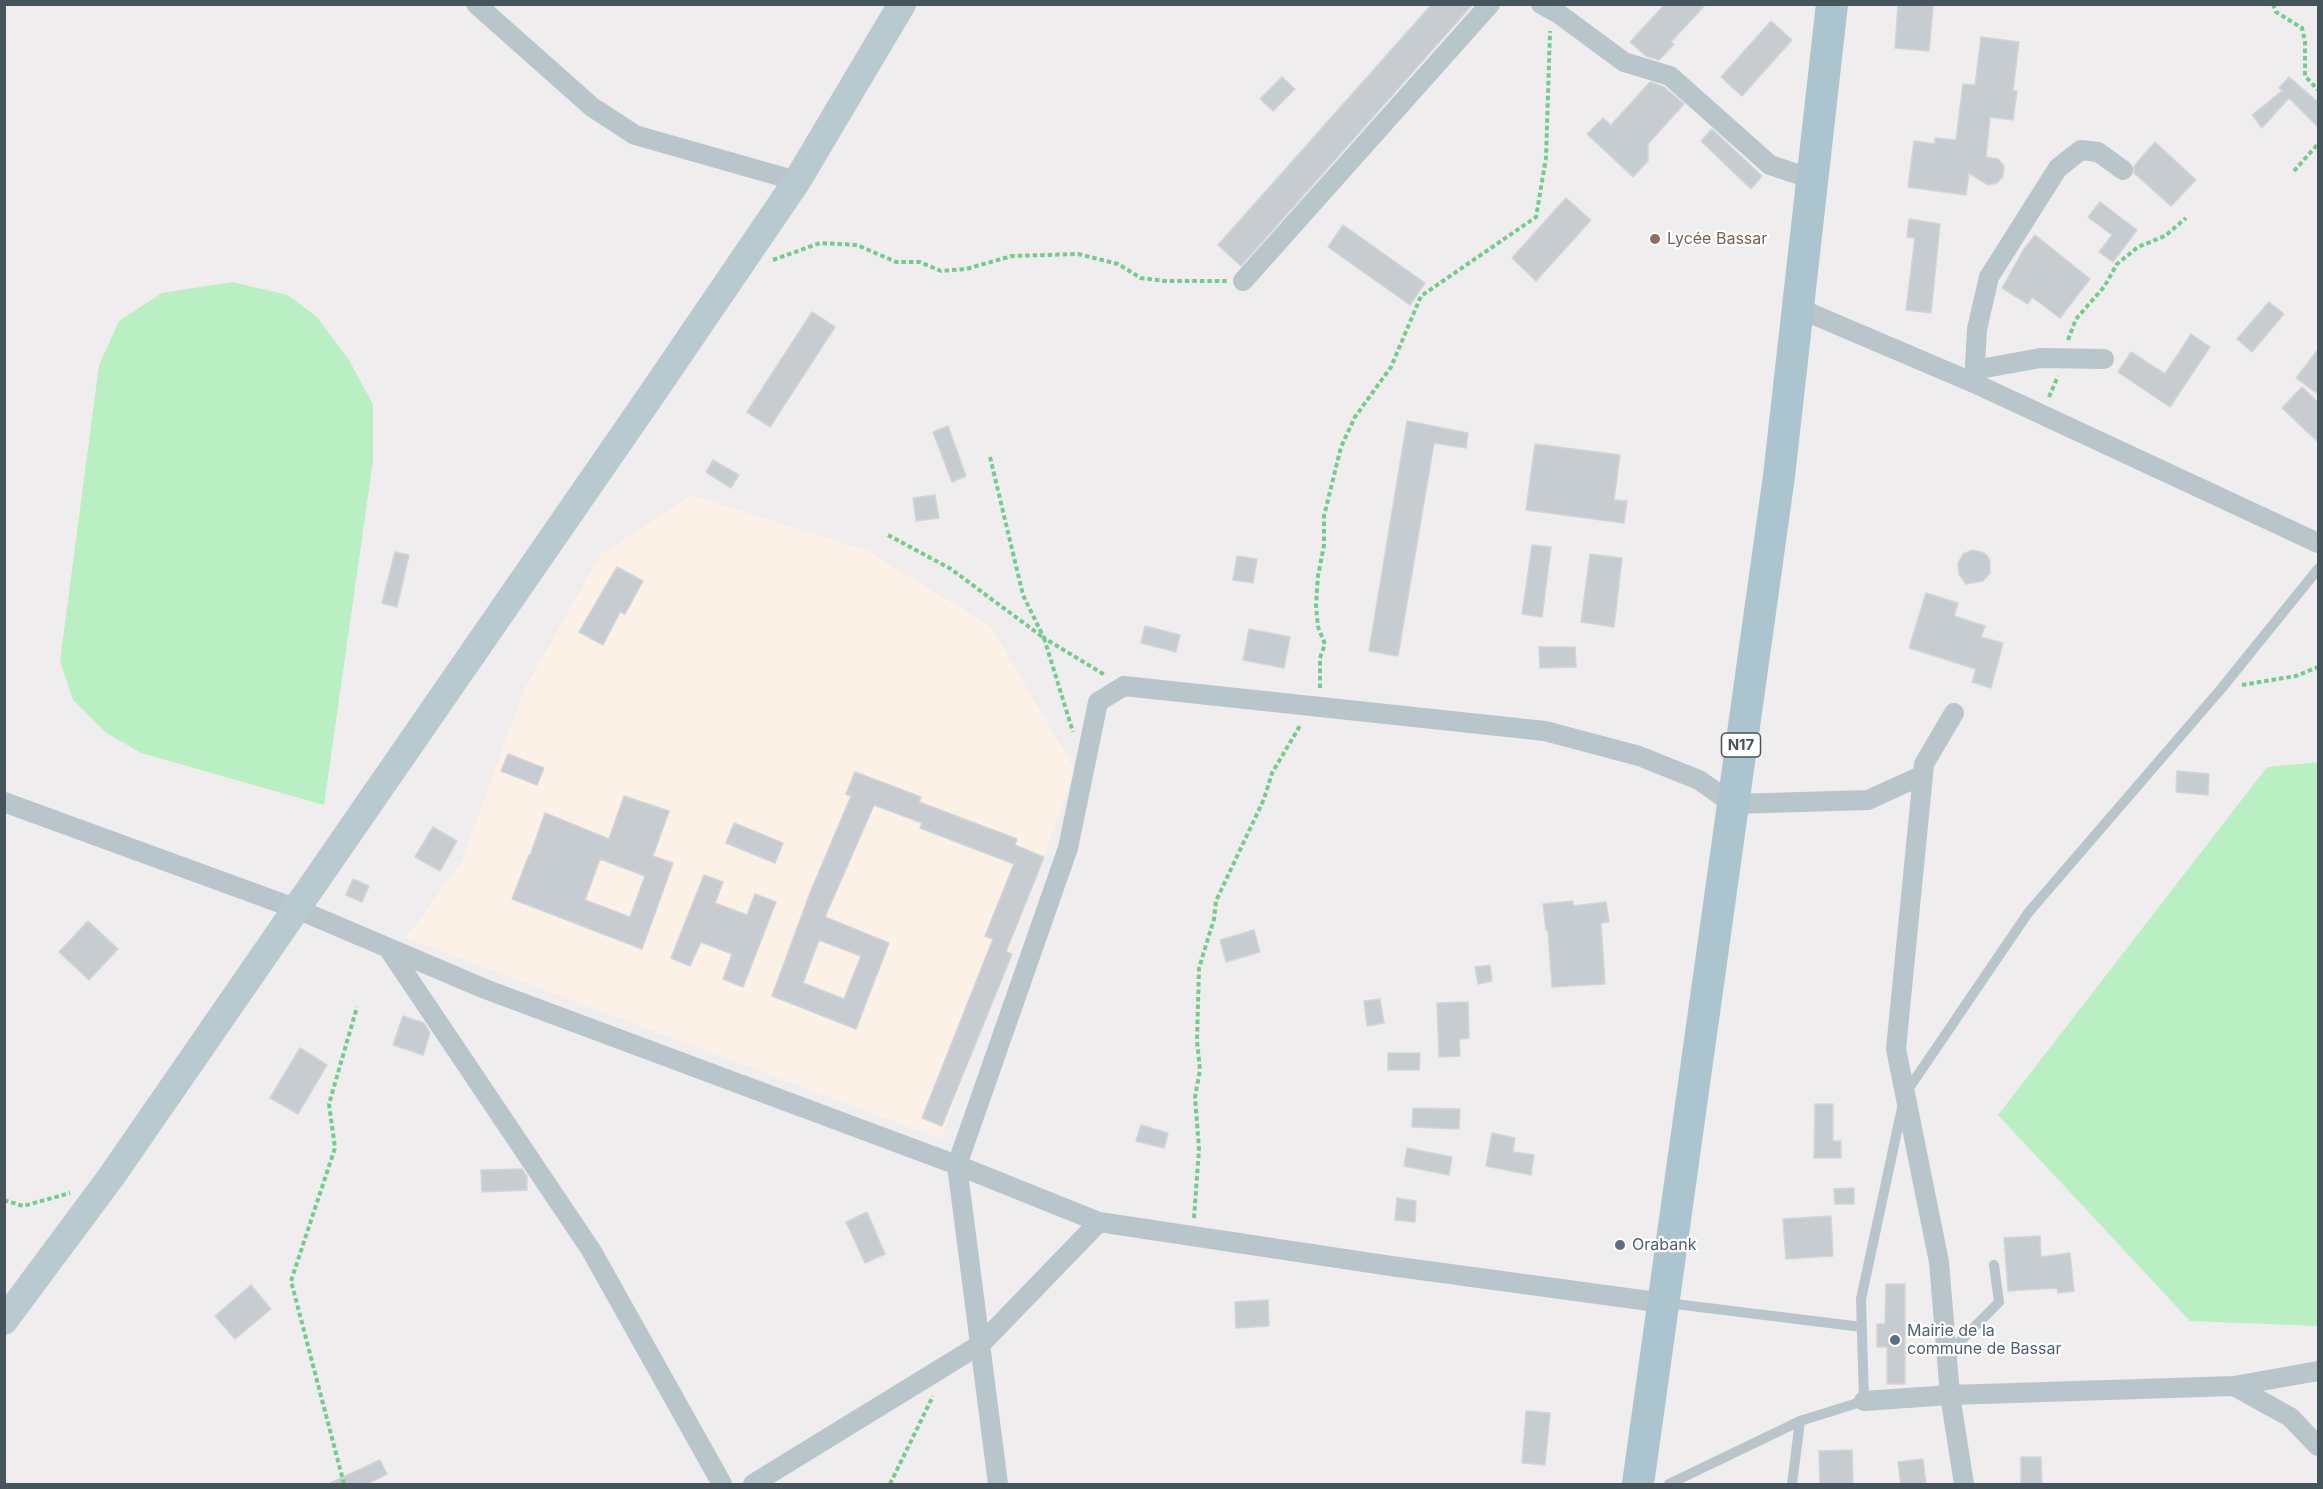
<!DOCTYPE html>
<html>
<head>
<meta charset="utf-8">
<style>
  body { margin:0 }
  #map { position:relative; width:2323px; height:1489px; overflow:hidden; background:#f0edee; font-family:Inter,sans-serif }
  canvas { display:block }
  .frame { position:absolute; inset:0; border:6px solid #45555b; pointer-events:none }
</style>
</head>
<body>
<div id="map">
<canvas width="2323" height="1489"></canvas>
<div class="frame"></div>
</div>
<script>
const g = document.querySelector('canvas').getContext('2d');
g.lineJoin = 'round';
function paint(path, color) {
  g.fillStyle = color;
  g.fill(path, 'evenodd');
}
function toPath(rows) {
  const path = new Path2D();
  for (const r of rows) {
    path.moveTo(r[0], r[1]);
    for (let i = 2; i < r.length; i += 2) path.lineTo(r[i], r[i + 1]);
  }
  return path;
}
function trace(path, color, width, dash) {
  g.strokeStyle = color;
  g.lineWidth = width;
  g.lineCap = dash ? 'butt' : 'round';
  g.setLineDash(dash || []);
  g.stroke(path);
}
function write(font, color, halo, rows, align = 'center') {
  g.font = font + ' Inter,sans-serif';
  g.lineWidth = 4.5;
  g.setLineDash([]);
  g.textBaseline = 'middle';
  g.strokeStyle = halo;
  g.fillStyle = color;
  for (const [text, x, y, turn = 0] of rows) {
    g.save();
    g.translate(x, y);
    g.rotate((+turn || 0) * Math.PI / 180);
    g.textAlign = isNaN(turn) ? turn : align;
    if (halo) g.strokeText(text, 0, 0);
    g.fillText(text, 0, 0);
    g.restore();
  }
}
const commercial = toPath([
  [691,495,868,551,991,627,1075,770,941,1139,406,938,462,861,524,690,601,554]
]);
const green = toPath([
  [232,282,288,295,317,317,349,360,373,404,373,461,324,805,141,753,105,732,73,700,60,661,99,365,119,321,162,293],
  [2318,762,2318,1326,2190,1321,1998,1115,2267,767]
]);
const building = toPath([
  [1432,4,1473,4,1241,266,1218,245,1432,4],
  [1665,4,1706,4,1671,42,1674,44,1659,60,1646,56,1630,42,1665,4],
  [1898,4,1933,6,1929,51,1895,48,1898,4],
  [1771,21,1792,40,1742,96,1721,77,1771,21],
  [1981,37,2019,42,2013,90,2017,91,2013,120,1990,117,1986,157,1998,159,2004,166,2003,176,1997,183,1988,185,1969,173,1966,195,1908,187,1914,141,1935,144,1935,138,1956,140,1963,84,1975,85,1981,37],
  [1282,77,1295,89,1273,111,1260,99,1282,77],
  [2289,77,2319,103,2319,128,2289,98,2262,128,2252,115,2282,91,2279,88,2289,77],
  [1650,82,1664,87,1684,104,1648,144,1648,161,1633,177,1587,134,1603,118,1611,125,1650,82],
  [1712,129,1762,176,1751,189,1701,141,1712,129],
  [2155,142,2196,180,2171,206,2134,173,2134,166,2155,142],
  [1566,198,1591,220,1536,281,1512,258,1566,198],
  [2100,202,2137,230,2113,262,2099,252,2112,235,2088,217,2100,202],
  [1909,219,1940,224,1931,313,1906,310,1915,238,1907,237,1909,219],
  [1343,225,1425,283,1410,305,1328,247,1343,225],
  [2035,235,2090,279,2060,318,2032,297,2028,304,2002,288,2024,249,2035,235],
  [2269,302,2284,314,2252,352,2237,339,2269,302],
  [812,312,835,327,770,427,747,412,812,312],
  [2191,334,2210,347,2170,407,2118,372,2131,352,2165,374,2191,334],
  [2319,348,2319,395,2296,378,2319,348],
  [2302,387,2319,403,2319,443,2282,408,2302,387],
  [1407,421,1468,433,1466,448,1434,443,1398,656,1369,651,1407,421],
  [948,426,966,476,952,482,933,432,948,426],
  [1535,444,1620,455,1614,500,1627,501,1624,523,1526,510,1535,444],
  [713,460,739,475,731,488,706,472,713,460],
  [935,495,939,518,916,521,913,498,935,495],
  [1532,545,1551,547,1542,617,1522,614,1532,545],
  [1973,550,1984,553,1988,557,1990,562,1990,573,1983,581,1966,584,1959,574,1958,563,1963,554,1973,550],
  [395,552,409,555,397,607,382,603,395,552],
  [1590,554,1622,558,1614,627,1581,622,1590,554],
  [1237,556,1257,559,1253,583,1233,580,1237,556],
  [617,567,643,581,625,614,620,612,603,645,579,632,617,567],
  [1926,593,1958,603,1954,616,1985,626,1981,637,2003,643,1991,688,1972,682,1976,669,1909,648,1926,593],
  [1145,626,1180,635,1176,652,1141,643,1145,626],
  [1249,629,1290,637,1284,668,1243,660,1249,629],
  [1539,647,1575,647,1576,667,1540,668,1539,647],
  [508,754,544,768,537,785,501,771,508,754],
  [2177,771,2209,774,2208,795,2176,792,2177,771],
  [855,772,921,797,919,802,1017,839,1015,845,1044,857,1006,952,1012,954,942,1126,922,1118,993,939,985,936,1014,864,920,828,922,823,874,805,825,917,889,943,856,1029,772,996,810,893,851,796,846,794,855,772],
  [819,940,861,956,844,999,803,983,819,940],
  [624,796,669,811,653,856,673,863,642,949,512,899,529,855,530,856,545,813,609,839,624,796],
  [600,859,645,876,630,917,585,900,600,859],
  [734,823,783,843,775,863,726,843,734,823],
  [433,827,457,841,440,871,415,857,433,827],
  [704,875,723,882,715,903,747,915,755,894,776,902,743,987,723,979,732,954,701,942,690,966,671,958,704,875],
  [353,879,369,886,362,902,346,895,353,879],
  [1573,901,1573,906,1606,902,1609,922,1601,923,1605,984,1552,987,1548,930,1546,930,1543,904,1573,901],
  [88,921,118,949,89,980,59,952,88,921],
  [1254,930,1260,952,1226,962,1220,940,1254,930],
  [1490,965,1492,981,1478,984,1475,967,1490,965],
  [1380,999,1384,1023,1367,1026,1364,1001,1380,999],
  [1468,1002,1469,1038,1459,1039,1460,1056,1439,1057,1437,1003,1468,1002],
  [403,1016,424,1023,430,1033,423,1055,393,1045,403,1016],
  [300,1048,327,1065,298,1114,270,1098,300,1048],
  [1388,1053,1420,1053,1419,1070,1388,1070,1388,1053],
  [1815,1104,1833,1104,1833,1141,1841,1141,1841,1158,1814,1158,1815,1104],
  [1413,1108,1460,1109,1459,1129,1412,1127,1413,1108],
  [1141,1125,1168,1133,1164,1148,1136,1141,1141,1125],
  [1492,1133,1515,1138,1513,1152,1534,1155,1531,1175,1486,1166,1492,1133],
  [1407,1148,1452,1157,1449,1175,1404,1166,1407,1148],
  [522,1169,527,1176,527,1190,482,1192,481,1170,522,1169],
  [1854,1188,1854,1204,1835,1204,1834,1189,1854,1188],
  [1397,1198,1416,1201,1415,1222,1395,1220,1397,1198],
  [867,1212,885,1254,865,1263,846,1222,867,1212],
  [1831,1216,1833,1256,1786,1259,1783,1219,1831,1216],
  [2040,1236,2041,1257,2070,1253,2074,1291,2058,1293,2057,1288,2008,1291,2004,1238,2040,1236],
  [1886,1284,1905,1284,1905,1384,1887,1384,1887,1347,1877,1347,1877,1324,1885,1324,1886,1284],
  [251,1285,271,1309,235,1339,215,1316,251,1285],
  [1268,1300,1269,1326,1236,1328,1235,1302,1268,1300],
  [1526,1411,1550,1413,1545,1465,1522,1463,1526,1411],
  [1852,1450,1853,1485,1820,1485,1819,1451,1852,1450],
  [2021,1457,2041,1457,2042,1485,2021,1485,2021,1457],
  [1923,1459,1926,1485,1901,1485,1898,1462,1923,1459],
  [380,1460,387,1474,365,1485,326,1485,380,1460]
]);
const path = toPath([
  [2273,4,2276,12,2302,28,2305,42,2305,76,2318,90],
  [2294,171,2318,144],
  [773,260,820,243,857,245,896,262,920,262,941,271,966,269,1012,256,1078,254,1118,264,1141,278,1165,281,1227,281],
  [2068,340,2076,319,2104,287,2117,264,2138,247,2165,236,2186,218],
  [2049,397,2058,376],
  [990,457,1023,595,1044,638,1105,675],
  [888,535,951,569,1044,638,1073,732],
  [2242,685,2296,676,2318,667],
  [1320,688,1320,658,1325,644,1318,627,1316,605,1318,576,1324,545,1324,516,1341,447,1355,417,1391,367,1421,296,1536,217,1546,158,1550,31],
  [4,1200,23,1206,70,1193],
  [1194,1218,1199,1149,1195,1097,1200,1070,1197,1041,1199,968,1214,919,1216,901,1264,799,1272,773,1301,724],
  [344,1484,291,1281,335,1148,329,1104,357,1007],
  [890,1484,933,1396]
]);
const lane = toPath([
  [1667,1303,1862,1327],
  [1947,1355,1999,1302,1994,1265],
  [1669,1484,1800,1421,1864,1401,1861,1299,1905,1094,2028,913,2221,689,2318,569],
  [1792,1484,1800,1421]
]);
const street = toPath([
  [476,4,592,107,635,135,797,181],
  [1541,4,1559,14,1624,62,1670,76,1770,165,1812,179],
  [1243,281,1490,4],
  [1798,308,1974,383,2318,543],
  [1975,370,2040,358,2104,359],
  [1974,383,1977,329,1989,277,2058,168,2081,150,2098,152,2123,170],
  [1954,713,1924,764,1896,1049,1939,1262,1950,1395,1964,1484],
  [4,802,297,909,485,989,957,1165,1099,1222,1391,1266,1664,1303],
  [388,948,591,1250,722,1484],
  [2234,1386,2290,1417,2318,1446],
  [1864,1401,1950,1395,2234,1386,2318,1371],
  [753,1484,981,1344,1099,1222],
  [998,1484,957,1165,1068,848,1098,702,1124,686,1545,731,1639,756,1699,780,1733,804,1868,800,1923,775]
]);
const secondary = toPath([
  [4,1321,111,1177,654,391,797,181,902,4]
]);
const primary = toPath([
  [1638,1484,1779,476,1832,4]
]);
const markers = [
  [1655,239,6,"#8d6e63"],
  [1620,1245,6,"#5c6f8a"],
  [1895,1340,6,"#5c6f8a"]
];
const shields = [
  [1741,745,39]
];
const shieldNames = [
  ["N17",1741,745]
];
const educationNames = [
  ["Lycée Bassar",1667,239]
];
const serviceNames = [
  ["Orabank",1632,1245],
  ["Mairie de la",1907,1331],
  ["commune de Bassar",1907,1349]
];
paint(commercial, '#fcf1e6');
paint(green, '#baefc4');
paint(building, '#c7ccd0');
trace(building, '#d1d5d9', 1.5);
trace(path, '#72cd8d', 4, [4.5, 3]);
trace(lane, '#b8c5cb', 10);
trace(street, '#b8c5cb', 20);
trace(secondary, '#b9c9d0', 28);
trace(primary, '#acc4cd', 32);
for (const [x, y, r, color] of markers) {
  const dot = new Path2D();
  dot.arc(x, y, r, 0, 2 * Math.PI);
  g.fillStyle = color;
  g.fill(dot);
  trace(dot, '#fff', 2);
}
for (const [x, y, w] of shields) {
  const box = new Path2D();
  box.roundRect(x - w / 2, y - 12, w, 24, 4.5);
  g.fillStyle = '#fff';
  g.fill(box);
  trace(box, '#45555b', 1.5);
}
write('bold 15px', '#45555b', null, shieldNames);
write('16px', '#785e54', '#fff', educationNames, 'left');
write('16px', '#4e5e75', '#fff', serviceNames, 'left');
</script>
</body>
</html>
